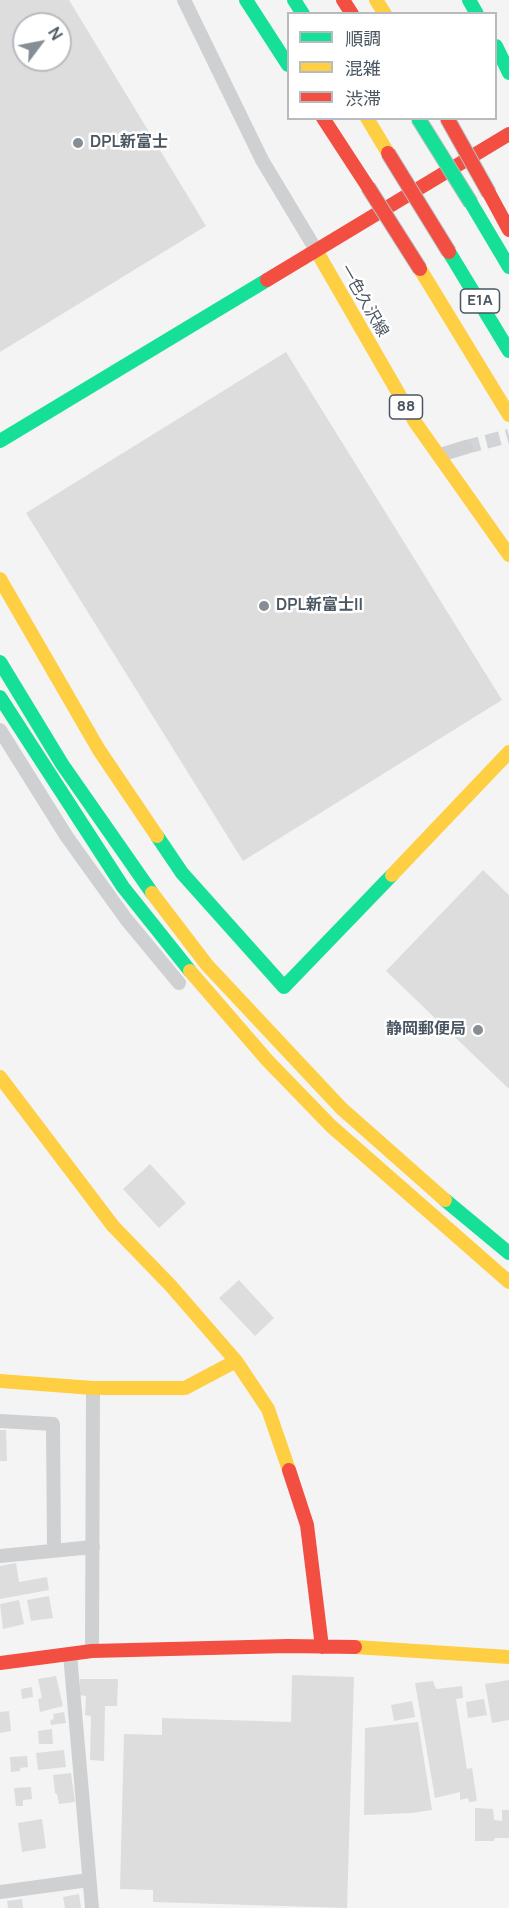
<!DOCTYPE html>
<html>
<head>
<meta charset="utf-8">
<style>
  body { margin:0 }
  #map { position:relative; width:509px; height:1908px; overflow:hidden; background:#f4f4f4; font-family:Manrope,"Noto Sans JP",sans-serif }
  canvas { display:block }
  .legend { position:absolute; left:287px; top:12px; width:210px; height:108px; box-sizing:border-box; background:#fff; border:2px solid #b7bbc0; margin:0; padding:8px 10px; list-style:none; font-size:18px; color:#4a5661 }
  .legend li { display:flex; align-items:center; gap:12px; height:30px }
  .legend b { width:30px; border:2px solid #b7bbc0 }
  .north { position:absolute; left:12px; top:12px; width:60px; height:60px; box-sizing:border-box; background:#fff; border:2px solid #b7bbc0; border-radius:50%; rotate:58deg; font-size:16px; font-weight:700; line-height:24px; text-align:center; color:#4a5661 }
  .north::after { content:''; display:block; margin:auto; width:21px; height:27px; background:#868d94; clip-path:polygon(50% 0,100% 100%,50% 72%,0 100%) }
</style>
</head>
<body>
<div id="map">
<canvas width="509" height="1908"></canvas>
<ul class="legend">
<li><b style="height:8px;background:#16e098"></b>順調</li>
<li><b style="height:8px;background:#ffcf43"></b>混雑</li>
<li><b style="height:8px;background:#f24e42"></b>渋滞</li>
</ul>
<div class="north">N</div>
</div>
<script>
const g = document.querySelector('canvas').getContext('2d');
g.lineJoin = 'round';
function paint(path, color) {
  g.fillStyle = color;
  g.fill(path, 'evenodd');
}
function toPath(rows) {
  const path = new Path2D();
  for (const r of rows) {
    path.moveTo(r[0], r[1]);
    for (let i = 2; i < r.length; i += 2) path.lineTo(r[i], r[i + 1]);
  }
  return path;
}
function trace(path, color, width, dash) {
  g.strokeStyle = color;
  g.lineWidth = width;
  g.lineCap = dash ? 'butt' : 'round';
  g.setLineDash(dash || []);
  g.stroke(path);
}
function write(font, color, halo, rows, align = 'center') {
  g.font = font + ' Manrope,"Noto Sans JP",sans-serif';
  g.lineWidth = 5;
  g.setLineDash([]);
  g.textBaseline = 'middle';
  g.strokeStyle = halo;
  g.fillStyle = color;
  for (const [text, x, y, turn = 0] of rows) {
    g.save();
    g.translate(x, y);
    g.rotate((+turn || 0) * Math.PI / 180);
    g.textAlign = isNaN(turn) ? turn : align;
    if (halo) g.strokeText(text, 0, 0);
    g.fillText(text, 0, 0);
    g.restore();
  }
}
const building = toPath([
  [0,0,69,0,206,226,0,352],
  [24,24,60,24,60,60,24,60],
  [286,352,502,700,243,861,26,513],
  [483,870,509,895,509,1089,386,971],
  [150,1164,186,1203,159,1228,123,1189],
  [239,1280,274,1318,255,1336,219,1298],
  [0,1430,6,1430,7,1461,0,1461],
  [16,1563,19,1582,47,1577,49,1590,0,1599,0,1566],
  [49,1596,53,1618,31,1621,27,1600],
  [19,1600,24,1624,3,1629,0,1604],
  [292,1675,354,1677,347,1908,153,1902,153,1890,120,1889,124,1734,162,1735,162,1718,291,1722],
  [56,1676,63,1706,40,1712,38,1699,42,1698,38,1679],
  [80,1679,118,1679,117,1706,105,1706,104,1761,90,1760,91,1716,85,1715,86,1696,79,1695],
  [509,1680,509,1720,492,1723,485,1684],
  [433,1681,436,1689,462,1686,463,1698,456,1699,467,1769,472,1768,477,1801,469,1802,468,1798,460,1800,460,1792,435,1798,415,1683],
  [32,1687,33,1697,22,1699,21,1689],
  [484,1699,487,1715,468,1718,466,1702],
  [412,1701,415,1717,394,1721,391,1705],
  [9,1711,11,1731,0,1733,0,1712],
  [64,1712,66,1723,51,1725,50,1720,54,1719,53,1714],
  [418,1722,432,1810,412,1813,364,1815,365,1728],
  [52,1729,53,1744,39,1744,38,1731],
  [64,1750,66,1767,38,1770,36,1753],
  [27,1756,28,1767,20,1768,20,1771,11,1772,10,1757],
  [71,1773,75,1802,59,1804,57,1794,55,1793,53,1775],
  [31,1787,32,1799,23,1800,23,1806,16,1806,14,1788],
  [475,1808,493,1809,494,1820,502,1821,502,1810,509,1810,509,1838,495,1838,494,1841,475,1841],
  [42,1819,46,1848,22,1852,18,1823],
  [79,1894,81,1908,65,1908,63,1897],
  [22,1899,23,1908,8,1908,7,1901]
]);
const streetTunnel = toPath([
  [466,447,509,436]
]);
const street = toPath([
  [184,0,262,160,316,250],
  [440,455,466,447],
  [0,730,67,837,126,919,179,983],
  [0,1421,53,1424,54,1550],
  [0,1556,93,1547],
  [92,1651,93,1388],
  [70,1654,92,1908],
  [0,1892,89,1880]
]);
const fast = toPath([
  [246,0,288,65],
  [294,0,303,14],
  [469,0,477,14],
  [496,46,509,73],
  [471,203,509,267],
  [449,252,509,351],
  [0,441,267,280],
  [0,662,62,764,152,893],
  [0,697,123,887,190,971],
  [157,836,182,873,284,987,392,875],
  [445,1200,509,1253]
]);
const slow = toPath([
  [376,0,385,14],
  [367,118,388,153],
  [316,250,415,422,509,555],
  [420,269,509,415],
  [0,579,99,750,157,836],
  [392,875,509,752],
  [152,893,207,965,341,1108,445,1200],
  [190,971,267,1060,331,1126,509,1282],
  [0,1077,113,1226,171,1286,236,1361,268,1409,289,1470],
  [0,1381,93,1388,185,1388,236,1361],
  [355,1647,509,1657]
]);
const jam = toPath([
  [343,0,352,14],
  [323,118,368,187],
  [489,193,509,230],
  [267,280,509,134],
  [289,1470,307,1525,322,1647],
  [0,1663,92,1651,288,1646,355,1647]
]);
const fastBridge = toPath([
  [418,118,471,203]
]);
const jamBridge = toPath([
  [447,118,489,193],
  [388,153,449,252],
  [368,187,420,269]
]);
const markers = [
  [78,143,6,"#868d94"],
  [264,606,6,"#868d94"],
  [478,1030,6,"#868d94"]
];
const shields = [
  [480,301,39],
  [406,407,33]
];
const shieldNames = [
  ["E1A",480,301],
  ["88",406,407]
];
const poiNames = [
  ["DPL新富士",90,143],
  ["DPL新富士II",276,606],
  ["静岡郵便局",466,1030,"right"]
];
const streetNames = [
  ["一色久沢線",364,301,60]
];
paint(building, '#ddddde');
trace(streetTunnel, '#d2d4d7', 14, [14, 7]);
trace(street, '#ced0d2', 14);
trace(fast, '#16e098', 14);
trace(slow, '#ffcf43', 14);
trace(jam, '#f24e42', 14);
trace(fastBridge, '#b9bec3', 16, []);
trace(jamBridge, '#b9bec3', 16, []);
trace(fastBridge, '#16e098', 14);
trace(jamBridge, '#f24e42', 14);
for (const [x, y, r, color] of markers) {
  const dot = new Path2D();
  dot.arc(x, y, r, 0, 2 * Math.PI);
  g.fillStyle = color;
  g.fill(dot);
  trace(dot, '#fff', 2);
}
for (const [x, y, w] of shields) {
  const box = new Path2D();
  box.roundRect(x - w / 2, y - 12, w, 24, 4.5);
  g.fillStyle = '#fff';
  g.fill(box);
  trace(box, '#4a5661', 1.5);
}
write('bold 15px', '#4a5661', null, shieldNames);
write('bold 16px', '#4a5661', '#fff', poiNames, 'left');
write('16px', '#4a5661', '#fff', streetNames);
</script>
</body>
</html>
